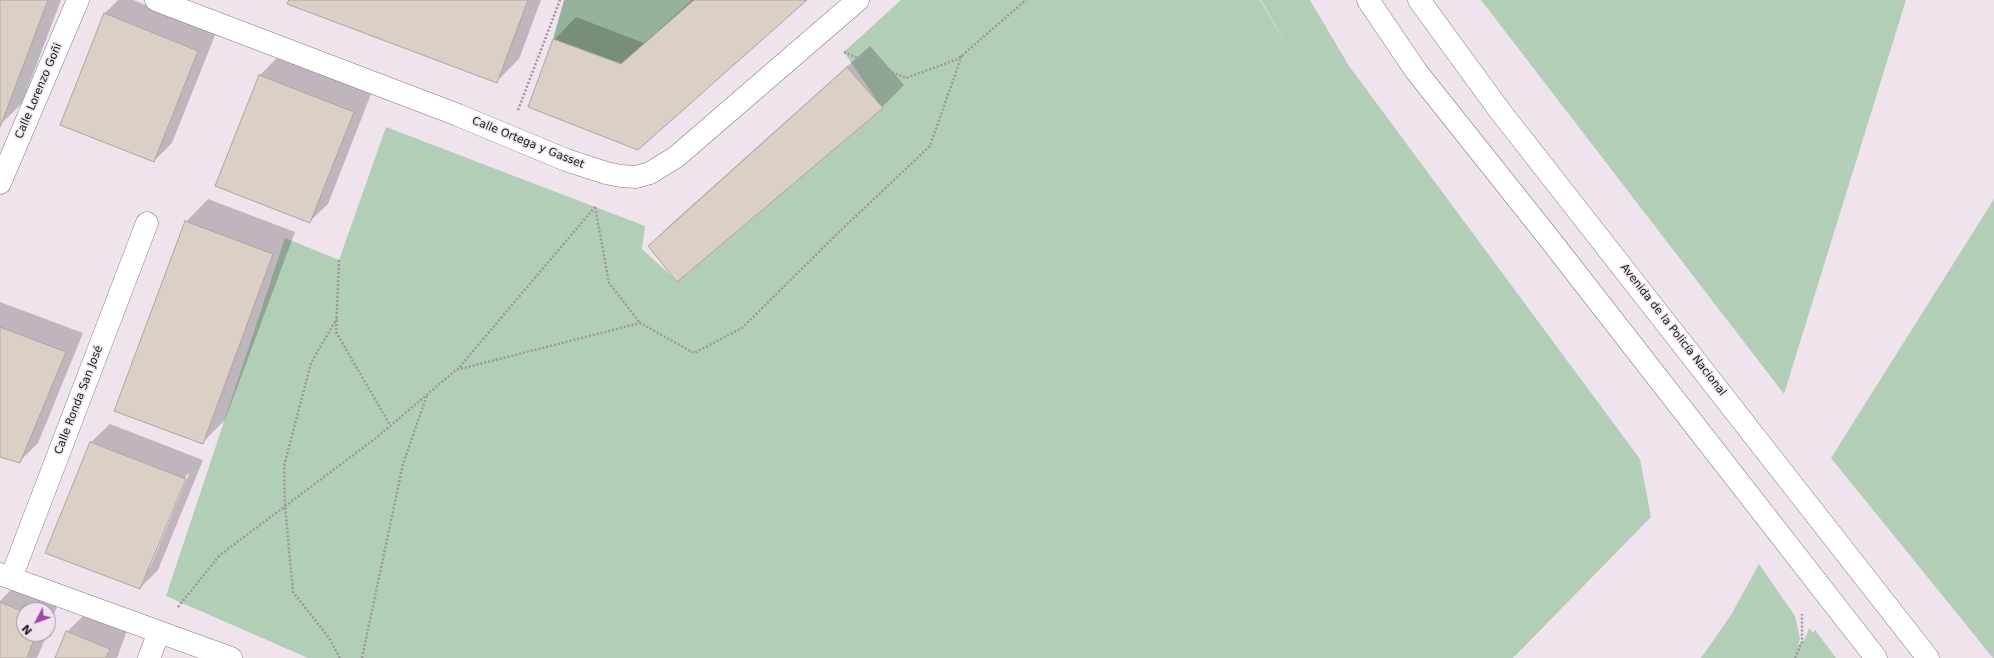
<!DOCTYPE html>
<html>
<head>
<meta charset="utf-8">
<style>
  body { margin:0 }
  #map { position:relative; width:1994px; height:658px; overflow:hidden; background:#efe3ee; font-family:"DejaVu Sans",sans-serif }
  canvas { display:block }
  .north { position:absolute; left:16px; top:602px; width:40px; height:40px; box-sizing:border-box; background:#efe3ee; border:1px solid #9a9199; border-radius:50%; rotate:229deg; font-size:11px; font-weight:700; line-height:16px; text-align:center; color:#1a161a }
  .north::after { content:''; display:block; margin:auto; width:14px; height:18px; background:#a244ad; clip-path:polygon(50% 0,100% 100%,50% 72%,0 100%) }
</style>
</head>
<body>
<div id="map">
<canvas width="1994" height="658"></canvas>
<div class="north">N</div>
</div>
<script>
const g = document.querySelector('canvas').getContext('2d');
g.lineJoin = 'round';
function paint(path, color) {
  g.fillStyle = color;
  g.fill(path, 'evenodd');
}
function toPath(rows) {
  const path = new Path2D();
  for (const r of rows) {
    path.moveTo(r[0], r[1]);
    for (let i = 2; i < r.length; i += 2) path.lineTo(r[i], r[i + 1]);
  }
  return path;
}
function trace(path, color, width, dash) {
  g.strokeStyle = color;
  g.lineWidth = width;
  g.lineCap = dash ? 'butt' : 'round';
  g.setLineDash(dash || []);
  g.stroke(path);
}
function write(font, color, halo, rows, align = 'center') {
  g.font = font + ' "DejaVu Sans",sans-serif';
  g.lineWidth = 3;
  g.setLineDash([]);
  g.textBaseline = 'middle';
  g.strokeStyle = halo;
  g.fillStyle = color;
  for (const [text, x, y, turn = 0] of rows) {
    g.save();
    g.translate(x, y);
    g.rotate((+turn || 0) * Math.PI / 180);
    g.textAlign = isNaN(turn) ? turn : align;
    if (halo) g.strokeText(text, 0, 0);
    g.fillText(text, 0, 0);
    g.restore();
  }
}
const green = toPath([
  [901,0,1260,0,1293,56,1261,0,1310,0,1349,66,1640,459,1651,517,1513,658,308,658,166,596,285,238,339,260,386,127,645,226,642,249,677,281,878,102,844,52],
  [1481,0,1906,0,1784,394],
  [1994,199,1994,658,1993,658,1831,458],
  [1759,564,1795,616,1800,639,1798,645,1805,639,1809,628,1813,633,1815,630,1836,658,1701,658,1731,615]
]);
const forest = toPath([
  [564,0,694,0,621,64,553,39]
]);
const shadow = toPath([
  [0,0,61,0,22,103,0,125],
  [118,0,133,0,216,33,172,143,154,161,104,14],
  [290,0,541,0,519,59,496,82],
  [692,0,806,0,638,149,554,40,576,17,644,43],
  [870,46,904,85,882,107,649,246,671,224],
  [278,57,371,94,328,204,309,222,216,185,260,75],
  [208,199,295,232,225,420,202,443,186,222],
  [0,302,83,333,38,443,20,461,0,455],
  [110,424,203,460,158,570,140,588,46,552,91,442],
  [187,474,189,474,150,568,148,568],
  [17,584,59,601,48,630,48,610,24,610,24,634,47,634,37,658,0,658,0,601],
  [85,614,127,631,117,658,56,658,67,632]
]);
const building = toPath([
  [0,0,48,0,0,127,0,0],
  [289,0,528,0,497,83,287,4,289,0],
  [694,0,807,0,638,150,528,107,553,39,621,64,694,0],
  [104,13,198,51,154,162,60,125,104,13],
  [847,67,883,108,677,282,648,246,847,67],
  [259,75,354,112,310,223,215,186,259,75],
  [185,221,273,254,203,444,114,411,185,221],
  [0,327,66,352,20,463,0,457,0,327],
  [90,442,186,479,140,589,45,553,90,442],
  [0,602,24,612,24,634,36,634,27,658,0,658,0,602],
  [66,631,110,649,106,658,55,658,66,631]
]);
const path = toPath([
  [844,52,906,78,958,59,1026,0],
  [518,110,560,0],
  [595,207,609,283,640,323],
  [339,260,336,332,390,425],
  [337,318,311,363,284,466,285,506,293,592,329,638,340,658],
  [457,370,595,207],
  [178,607,220,555,376,438,456,370,640,323,694,353,742,328,839,232,930,146,962,55],
  [362,658,403,464,427,395],
  [1795,658,1802,642,1802,614]
]);
const minor = toPath([
  [156,0,458,115,566,160,606,173,621,176,636,177,650,173,676,157,858,0],
  [0,183,78,0],
  [0,574,231,658],
  [11,578,147,223],
  [149,658,159,632]
]);
const major = toPath([
  [1368,0,1416,71,1548,237,1876,658],
  [1419,0,1500,111,1928,658]
]);
const streetNames = [
  ["Calle Lorenzo Goñi",39,91,-67],
  ["Calle Ortega y Gasset",528,143,22],
  ["Avenida de la Policía Nacional",1673,330,52],
  ["Calle Ronda San José",79,400,-69]
];
paint(green, '#b3ceb7');
paint(forest, '#97b29a');
paint(shadow, '#0003');
paint(building, '#dbd0c6');
trace(building, '#afa59a', 1);
trace(minor, '#827781', 23);
trace(major, '#827781', 23);
trace(path, '#9f969e', 2.5, [2, 2]);
trace(minor, '#fff', 22);
trace(major, '#fff', 22);
write('11px', '#1a161a', '#efe3ee', streetNames);
</script>
</body>
</html>
